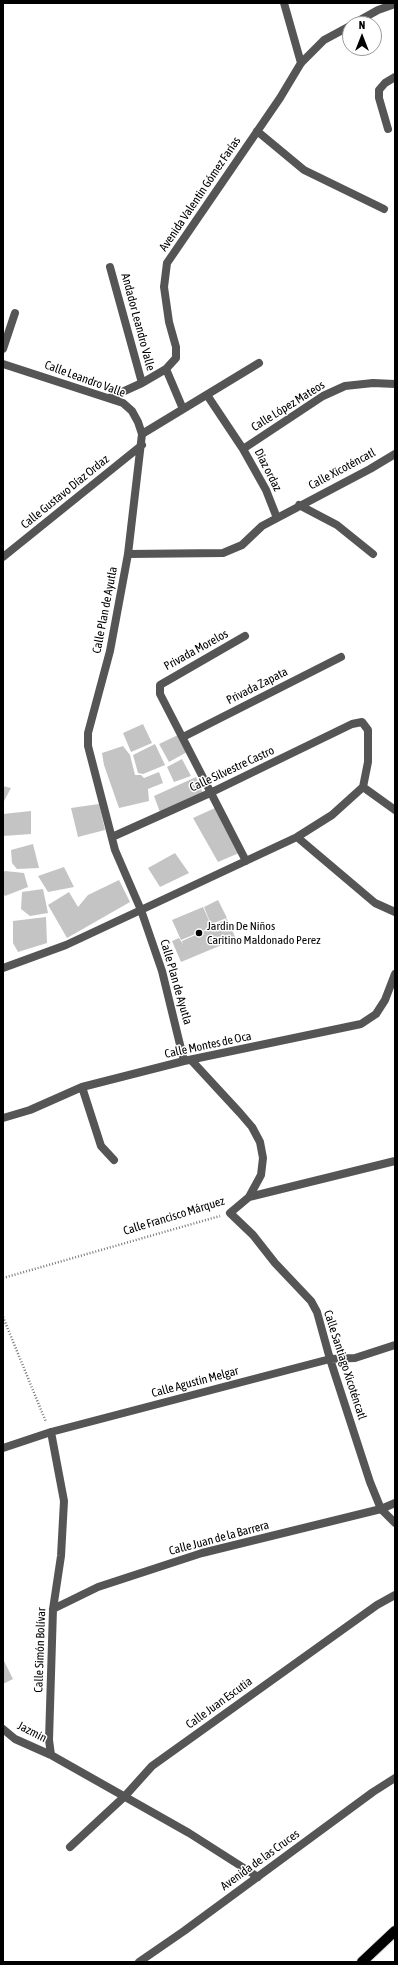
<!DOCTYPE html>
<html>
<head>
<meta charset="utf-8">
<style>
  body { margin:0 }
  #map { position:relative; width:398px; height:1965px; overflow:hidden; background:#fff; font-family:"Asap Condensed",sans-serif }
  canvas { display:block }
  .frame { position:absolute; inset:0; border:4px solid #000; pointer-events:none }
  .north { position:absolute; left:342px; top:16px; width:40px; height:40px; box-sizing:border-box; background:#fff; border:1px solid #999; border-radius:50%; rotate:0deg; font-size:11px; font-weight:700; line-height:16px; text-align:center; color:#000 }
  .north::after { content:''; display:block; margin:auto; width:14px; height:18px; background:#000; clip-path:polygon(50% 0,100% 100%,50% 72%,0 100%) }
</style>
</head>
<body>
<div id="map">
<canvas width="398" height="1965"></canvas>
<div class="frame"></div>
<div class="north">N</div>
</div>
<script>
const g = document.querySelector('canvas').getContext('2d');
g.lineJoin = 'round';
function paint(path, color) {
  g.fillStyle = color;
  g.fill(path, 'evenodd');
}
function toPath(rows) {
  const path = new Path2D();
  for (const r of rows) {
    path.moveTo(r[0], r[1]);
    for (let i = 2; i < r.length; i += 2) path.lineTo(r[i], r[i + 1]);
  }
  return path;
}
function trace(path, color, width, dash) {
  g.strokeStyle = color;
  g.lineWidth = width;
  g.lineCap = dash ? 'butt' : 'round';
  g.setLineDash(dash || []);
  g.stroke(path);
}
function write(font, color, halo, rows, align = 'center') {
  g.font = font + ' "Asap Condensed",sans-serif';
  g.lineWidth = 3;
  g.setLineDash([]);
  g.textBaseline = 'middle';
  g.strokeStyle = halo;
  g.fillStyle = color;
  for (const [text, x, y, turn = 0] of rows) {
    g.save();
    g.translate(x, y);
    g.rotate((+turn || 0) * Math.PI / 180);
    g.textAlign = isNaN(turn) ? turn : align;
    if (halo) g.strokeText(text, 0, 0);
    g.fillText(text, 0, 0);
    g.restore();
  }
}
const building = toPath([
  [143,724,152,743,131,752,123,733],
  [178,735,187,752,169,762,159,744],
  [155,744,165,765,143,774,138,773,133,755],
  [123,746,130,755,135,775,141,775,144,778,159,772,163,783,148,789,149,801,119,808,104,765,102,753],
  [182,759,191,776,174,782,167,767],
  [196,777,203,793,160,812,154,796],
  [3,786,11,788,3,803],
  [99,804,105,830,78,837,71,808],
  [215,808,239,853,218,862,193,818],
  [31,811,31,834,3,836,3,814],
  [33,844,39,868,17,869,12,863,11,850],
  [175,853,189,873,160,887,148,868],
  [64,867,74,887,48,892,38,876],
  [5,871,24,873,28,887,5,896,3,893,3,872],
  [119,880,130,902,67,938,48,905,69,892,78,907,88,895],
  [43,889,48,913,30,916,21,909,22,892],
  [218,900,227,918,211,924,204,907],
  [203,907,212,927,181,940,172,920],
  [46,917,47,943,18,952,13,943,13,921],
  [227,919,236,939,181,962,172,941,179,938,183,944,182,941,214,927,213,925],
  [3,1659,13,1679,3,1684]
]);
const path = toPath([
  [3,1278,220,1216],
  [3,1317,46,1422]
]);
const minor = toPath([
  [284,3,301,63],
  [353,24,378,10,395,4],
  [388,129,379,98,379,90,385,83,395,77],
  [257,131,304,170,384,209],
  [110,267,142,383],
  [3,349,15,313],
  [3,364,123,403,132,411,138,422,142,434,128,554,110,651,88,733,88,746,115,850,141,910,162,971,184,1061],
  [166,369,183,409],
  [207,395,243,449,266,490,277,518],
  [109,398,142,383,166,369,176,358,176,347,169,322,164,287,167,263,280,98,301,63,324,40,350,26],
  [142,434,259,363],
  [243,449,323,396,345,386,373,383,395,384],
  [299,505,337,525,373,554],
  [128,554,223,553,242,545,262,526,370,469,395,454],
  [3,557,142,445],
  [245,636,160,685,160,694,246,861],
  [183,737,341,657],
  [363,787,395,810],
  [297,837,375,903,395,912],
  [3,968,66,945,297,837,332,815,363,787,368,762,368,730,362,722,352,724,210,793,112,837],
  [192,1061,240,1113,252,1127,260,1142,263,1158,261,1175,249,1197],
  [82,1087,101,1146,114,1160],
  [3,1118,30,1110,82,1087,184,1061,361,1024,376,1014,385,1000,395,974],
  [395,1161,249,1197,230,1213,253,1235,275,1263,311,1301,317,1312,330,1359,370,1482,381,1509,395,1523],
  [51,1432,64,1501,61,1556,53,1609,49,1740,51,1755],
  [3,1448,51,1432,330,1359,355,1358,395,1345],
  [53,1609,98,1587,202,1553,381,1509,395,1503],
  [3,1729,15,1739,51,1755,189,1833,258,1877],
  [70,1847,125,1796,152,1766,377,1605,395,1595],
  [139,1962,184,1931,373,1792,395,1778]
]);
const primary = toPath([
  [362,1962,395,1931]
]);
const markers = [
  [199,933,4,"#000"]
];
const streetNames = [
  ["Avenida Valentin Gómez Farías",200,194,-56],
  ["Andador Leandro Valle",138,322,75],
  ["Calle Leandro Valle",85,379,20],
  ["Calle López Mateos",288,406,-32],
  ["Calle Xicoténcatl",342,469,-28],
  ["Díaz ordaz",268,470,63],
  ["Calle Gustavo Díaz Ordaz",65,492,-39],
  ["Calle Plan de Ayutla",105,610,-79],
  ["Privada Morelos",196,650,-29],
  ["Privada Zapata",257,686,-27],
  ["Calle Silvestre Castro",232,769,-25],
  ["Calle Plan de Ayutla",176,982,74],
  ["Calle Montes de Oca",208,1045,-12],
  ["Calle Francisco Márquez",174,1216,-17],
  ["Calle Santiago Xicoténcatl",345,1365,72],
  ["Calle Agustín Melgar",195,1382,-15],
  ["Calle Juan de la Barrera",219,1538,-15],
  ["Calle Simón Bolívar",40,1650,-88],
  ["Calle Juan Escutia",219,1703,-36],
  ["Jazmin",32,1732,27],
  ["Avenida de las Cruces",260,1860,-36]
];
const poiNames = [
  ["Jardin De Niños",207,926],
  ["Caritino Maldonado Perez",207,940]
];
paint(building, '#c4c4c4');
trace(primary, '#dbdbdb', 12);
trace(path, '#777', 2.5, [1, 2]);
trace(minor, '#555', 8);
trace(primary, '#000', 10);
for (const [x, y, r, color] of markers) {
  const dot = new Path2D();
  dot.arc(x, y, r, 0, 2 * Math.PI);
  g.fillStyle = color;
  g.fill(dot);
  trace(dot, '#fff', 1.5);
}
write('12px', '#000', '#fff', streetNames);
write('12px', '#000', '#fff', poiNames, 'left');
</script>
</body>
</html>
